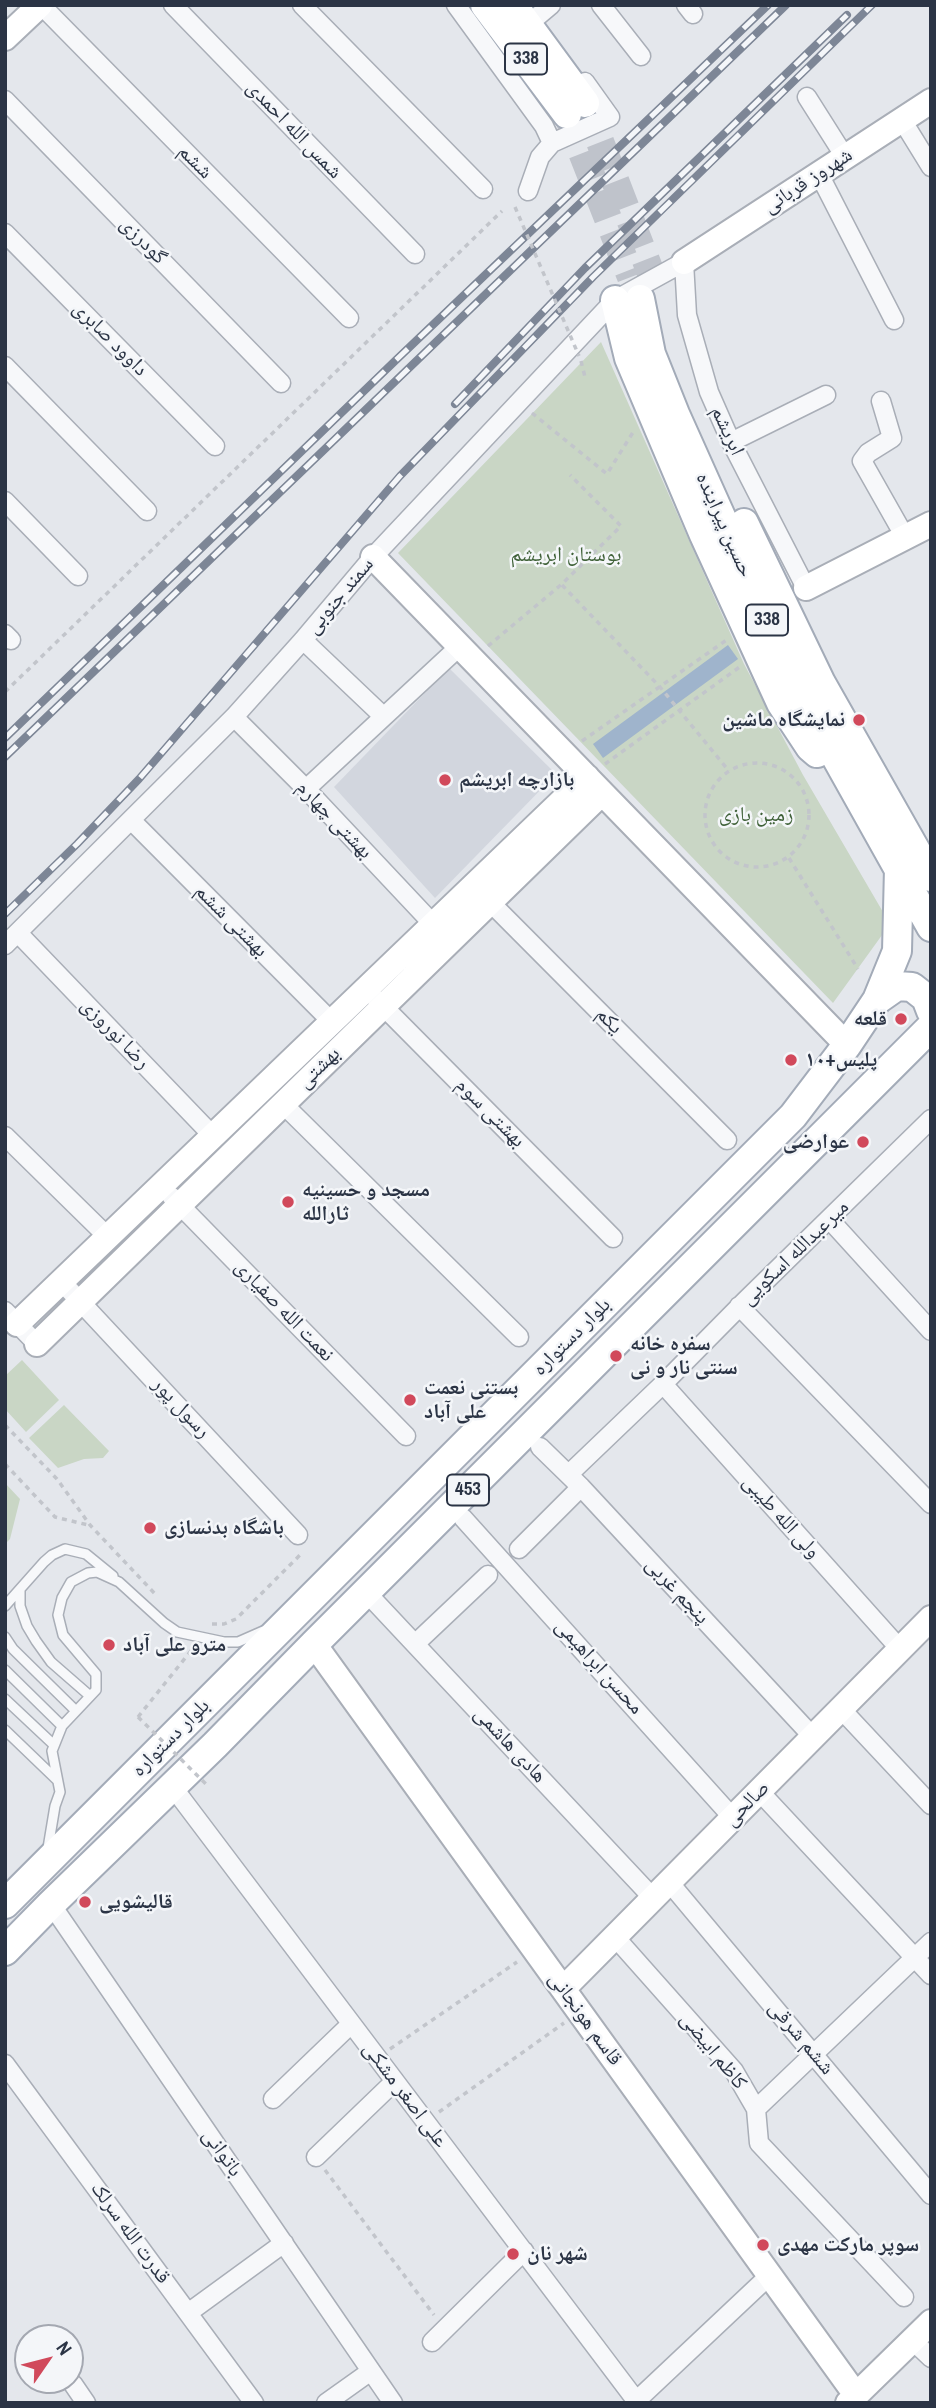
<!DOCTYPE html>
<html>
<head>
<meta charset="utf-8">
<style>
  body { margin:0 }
  #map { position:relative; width:936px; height:2408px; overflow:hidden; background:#e4e7ec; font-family:"Archivo Narrow",sans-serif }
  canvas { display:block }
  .frame { position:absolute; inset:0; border:7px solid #2b3445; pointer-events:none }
  .north { position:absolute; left:14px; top:2324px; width:70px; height:70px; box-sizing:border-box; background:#f4f6f9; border:2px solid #a4a8b1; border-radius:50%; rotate:55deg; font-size:19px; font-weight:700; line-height:28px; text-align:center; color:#2b3445 }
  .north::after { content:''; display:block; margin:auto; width:24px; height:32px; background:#d1495b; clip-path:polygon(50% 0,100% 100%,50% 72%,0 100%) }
</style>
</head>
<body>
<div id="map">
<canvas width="936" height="2408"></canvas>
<div class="frame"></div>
<div class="north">N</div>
</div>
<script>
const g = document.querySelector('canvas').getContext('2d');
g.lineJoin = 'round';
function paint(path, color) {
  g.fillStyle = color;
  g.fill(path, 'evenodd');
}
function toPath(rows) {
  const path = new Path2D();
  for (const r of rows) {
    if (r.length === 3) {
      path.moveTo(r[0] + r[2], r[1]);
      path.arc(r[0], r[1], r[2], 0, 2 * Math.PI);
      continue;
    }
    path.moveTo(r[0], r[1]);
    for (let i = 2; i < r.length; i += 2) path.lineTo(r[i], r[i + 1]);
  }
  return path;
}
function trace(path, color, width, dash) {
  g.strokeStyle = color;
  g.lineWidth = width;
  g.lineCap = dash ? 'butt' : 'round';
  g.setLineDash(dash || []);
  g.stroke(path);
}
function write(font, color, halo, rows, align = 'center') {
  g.font = font + ' "Archivo Narrow","Noto Naskh Arabic",sans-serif';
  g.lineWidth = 5;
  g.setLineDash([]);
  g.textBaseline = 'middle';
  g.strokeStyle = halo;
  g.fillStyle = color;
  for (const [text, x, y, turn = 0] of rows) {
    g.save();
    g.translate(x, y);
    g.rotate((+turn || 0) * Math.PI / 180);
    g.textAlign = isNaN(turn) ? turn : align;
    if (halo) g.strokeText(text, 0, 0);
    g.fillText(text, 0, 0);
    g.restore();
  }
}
const built = toPath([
  [449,668,556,774,435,898,334,787]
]);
const green = toPath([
  [601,342,744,664,803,775,890,924,833,1003,398,553],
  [22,1360,59,1400,26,1432,5,1409,5,1376],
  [64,1405,109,1451,103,1458,84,1459,58,1468,29,1438],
  [5,1483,20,1499,10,1539,5,1544]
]);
const water = toPath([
  [728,645,738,659,603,758,593,744]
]);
const primaryTunnel = toPath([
  [585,103,659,294],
  [567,114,631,277]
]);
const path = toPath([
  [581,361,585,377],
  [532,413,607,474,635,429],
  [562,585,660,687,729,771],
  [488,646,562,584,621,526,570,475],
  [5,692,502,211],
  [582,741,728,639],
  [757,815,52],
  [605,764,741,666],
  [789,858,858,969],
  [5,1425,57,1479,90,1525,157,1596],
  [5,1464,55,1517,88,1525],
  [212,1624,224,1624,236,1619,302,1553],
  [138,1717,194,1647],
  [390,2049,517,1962],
  [439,2112,564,2023],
  [325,2170,434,2315]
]);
const lane = toPath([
  [5,1606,20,1589],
  [5,1637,13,1649,76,1711],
  [5,1670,62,1726],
  [90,1696,51,1662,36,1641,27,1626,20,1606,20,1589,44,1562,52,1555,65,1549,86,1554,113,1576],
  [5,1699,54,1745],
  [5,1730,57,1780],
  [48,1848,55,1806,60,1792,52,1751,62,1726,96,1690,96,1674,63,1635,58,1615,62,1598,71,1582,88,1573,97,1572,119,1582,164,1623,177,1632,224,1642,238,1642,263,1631]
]);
const street = toPath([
  [41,5,349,318],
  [173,5,415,254],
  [302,5,483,189],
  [456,5,544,126,552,143],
  [601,5,641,56],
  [686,5,693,14],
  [538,16,551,5],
  [807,97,845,157],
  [5,100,281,383],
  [902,120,931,167],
  [819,174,894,320],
  [528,191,540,157,552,143,610,117,585,82],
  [5,233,215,446],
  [5,366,147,511],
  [881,401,892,438,868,453,862,461,905,537],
  [731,442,826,395],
  [5,501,78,576],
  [5,634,11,640],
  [303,640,383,716],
  [234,717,306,789,433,924],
  [306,789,460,646],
  [131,820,332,1022],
  [490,902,727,1140],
  [18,933,213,1136],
  [5,945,234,717,303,640,373,557,615,300,684,262,687,315,709,392,731,442,806,588],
  [376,999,613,1238],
  [283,1104,519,1337],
  [5,1136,108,1237],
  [171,1196,406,1436],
  [830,1220,931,1331],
  [61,1281,298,1535],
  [739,1306,931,1504],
  [5,1311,37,1344],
  [663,1384,900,1649],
  [540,1447,581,1487,813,1737],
  [569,1474,663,1384,745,1301,931,1119],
  [463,1518,733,1818],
  [519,1549,581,1487],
  [366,1592,653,1898],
  [415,1644,488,1575],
  [841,1709,931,1805],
  [172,1786,638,2403],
  [759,1791,931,1975],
  [669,1882,931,2195],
  [51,1904,393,2403],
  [615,1937,734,2071,756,2109,759,2143,904,2297],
  [5,2064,254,2403],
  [273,2099,351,2024],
  [756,2109,931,1942],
  [316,2157,395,2081],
  [188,2313,284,2243],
  [912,2340,931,2358],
  [432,2342,524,2251],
  [73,2384,86,2403],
  [326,2403,371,2371],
  [634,2403,770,2275]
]);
const secondary = toPath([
  [5,38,40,5],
  [684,262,931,101],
  [373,557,847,1045],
  [806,588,931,524],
  [17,1324,587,777],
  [37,1344,602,793],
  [314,1644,856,2395],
  [563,1989,931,1618],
  [848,2403,931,2322]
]);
const primary = toPath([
  [485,5,567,114],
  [513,5,585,103],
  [640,299,651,354,675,414,800,693,931,927],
  [615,300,629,358,704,535,781,703,810,747,817,753],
  [744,523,821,683,931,877],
  [877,1000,897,986,912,987,926,998,931,1011],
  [5,1904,793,1116,847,1045,877,1000,897,951,899,868],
  [5,1951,51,1904,215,1745,314,1644,931,1027]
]);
const rail = toPath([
  [455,404,585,268,847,15],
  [5,738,396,360,768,5],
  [5,757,786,5],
  [5,914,77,844,139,779,400,476,593,277,872,5]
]);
const pathBridge = toPath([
  [515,207,579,356],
  [138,1717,207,1785]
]);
const markers = [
  [859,720,7,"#d1495b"],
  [445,780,7,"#d1495b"],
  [901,1019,7,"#d1495b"],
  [791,1060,7,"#d1495b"],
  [863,1142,7,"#d1495b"],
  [288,1202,7,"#d1495b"],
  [616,1356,7,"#d1495b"],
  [410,1400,7,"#d1495b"],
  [150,1528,7,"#d1495b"],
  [109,1645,7,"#d1495b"],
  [85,1902,7,"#d1495b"],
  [763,2245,7,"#d1495b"],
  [513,2254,7,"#d1495b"]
];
const shields = [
  [526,59,42],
  [767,620,42],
  [468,1490,42]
];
const shieldNames = [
  ["338",526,59],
  ["338",767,620],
  ["453",468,1490]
];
const streetNames = [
  ["شمس الله احمدی",294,130,46],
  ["ششم",195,162,45],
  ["شهروز قربانی",808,181,-33],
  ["گودرزی",143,241,46],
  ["داوود صابری",110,339,45],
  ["ابریشم",727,431,65],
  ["حسین پیراینده",724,525,66],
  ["سمند جنوبی",340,596,-50],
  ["بهشتی چهارم",334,820,46],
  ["بهشتی ششم",231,921,45],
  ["یکم",609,1021,45],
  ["رضا نوروزی",115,1034,46],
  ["بهشتی",319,1068,-44],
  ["بهشتی سوم",490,1113,45],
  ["میرعبدالله اسکویی",795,1253,-44],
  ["نعمت الله صفیاری",284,1311,46],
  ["بلوار دستواره",572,1337,-45],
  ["رسول پور",181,1408,47],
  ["ولی الله طیبی",781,1517,48],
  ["پنجم غربی",677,1591,47],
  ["محسن ابراهیمی",599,1667,48],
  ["بلوار دستواره",171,1738,-45],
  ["هادی هاشمی",510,1745,47],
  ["صالحی",747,1804,-45],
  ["قاسم هونجانی",585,2019,54],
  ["ششم شرقی",801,2038,50],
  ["کاظم ابیضی",713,2051,51],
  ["علی اصغر مشکی",405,2095,53],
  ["باتوانی",222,2153,55],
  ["قدرت الله سرلک",130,2233,54]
];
const parkNames = [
  ["بوستان ابریشم",566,555],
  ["زمین بازی",756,815]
];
const poiNames = [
  ["نمایشگاه ماشین",845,720,"right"],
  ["بازارچه ابریشم",459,780],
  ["قلعه",887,1019,"right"],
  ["پلیس+۱۰",805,1060],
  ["عوارضی",849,1142,"right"],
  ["مسجد و حسینیه",302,1190],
  ["ثارالله",302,1214],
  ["سفره خانه",630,1344],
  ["سنتی نار و نی",630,1368],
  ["بستنی نعمت",424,1388],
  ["علی آباد",424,1412],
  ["باشگاه بدنسازی",164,1528],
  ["مترو علی آباد",123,1645],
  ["قالیشویی",99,1902],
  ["سوپر مارکت مهدی",777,2245],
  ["شهر نان",527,2254]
];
paint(built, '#d2d6de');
paint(green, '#c9d6c5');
paint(water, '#9fb4cc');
trace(primaryTunnel, '#bfc3cb', 28, [28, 14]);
trace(lane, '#a9aeb7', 12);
trace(street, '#a9aeb7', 21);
trace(secondary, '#a9aeb7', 28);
trace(primary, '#a3abb8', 32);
trace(path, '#c2c5cb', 3.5, [5, 5]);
trace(lane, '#f7f8fa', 9);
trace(street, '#f7f8fa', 18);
trace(secondary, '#fff', 24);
trace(primary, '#fff', 28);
trace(rail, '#7d8696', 8);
trace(rail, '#f4f6f9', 5, [16]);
trace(pathBridge, '#c2c5cb', 3.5, [5, 5]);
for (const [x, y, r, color] of markers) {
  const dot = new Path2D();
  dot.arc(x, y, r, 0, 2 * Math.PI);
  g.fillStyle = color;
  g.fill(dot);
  trace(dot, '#f4f6f9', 2.5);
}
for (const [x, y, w] of shields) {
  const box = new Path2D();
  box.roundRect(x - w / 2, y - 15.5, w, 31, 5);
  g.fillStyle = '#f4f6f9';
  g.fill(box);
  trace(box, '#2b3445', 2);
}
write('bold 19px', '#2b3445', null, shieldNames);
write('21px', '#2b3445', '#f4f6f9', streetNames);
write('21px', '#3f6138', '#f4f6f9', parkNames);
write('bold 21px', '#2b3445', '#f4f6f9', poiNames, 'left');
</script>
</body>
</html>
